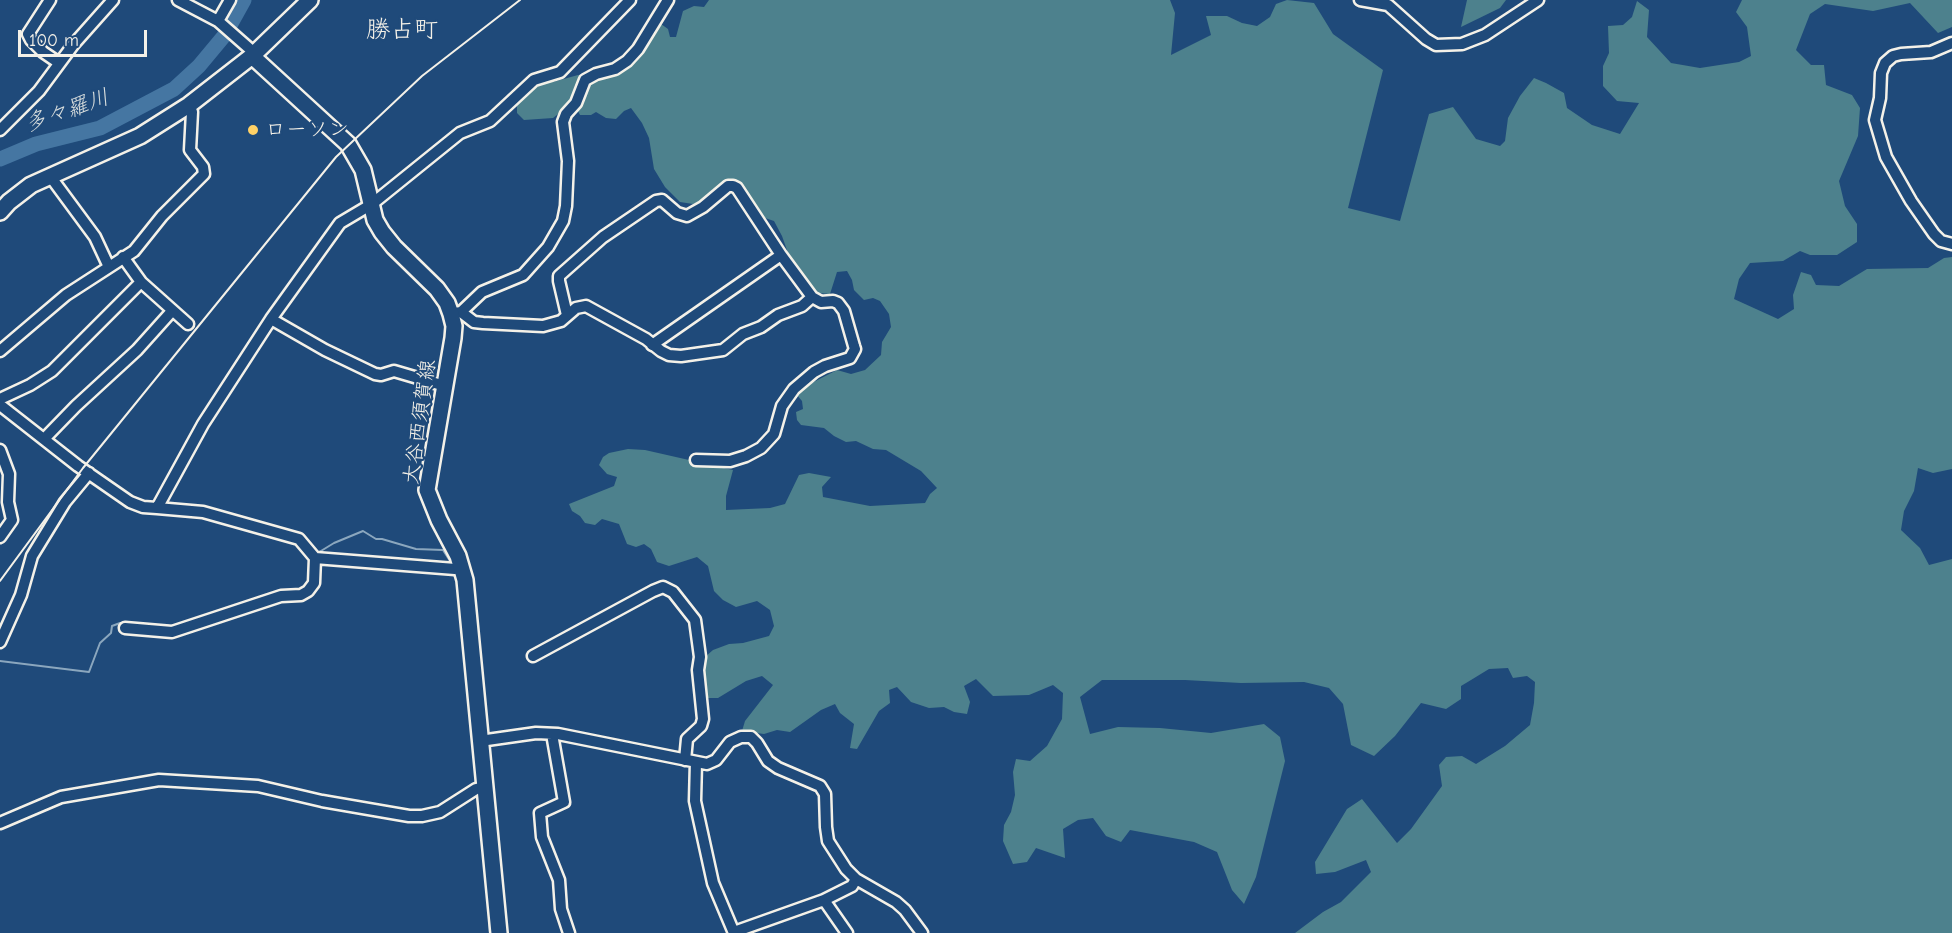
<!DOCTYPE html>
<html>
<head>
<meta charset="utf-8">
<style>
  body { margin:0 }
  #map { position:relative; width:1952px; height:933px; overflow:hidden; background:#1f4a7a; font-family:"Comic Neue",sans-serif }
  canvas { display:block }
  .scale { position:absolute; left:18px; top:30px; width:129px; height:27px; box-sizing:border-box; border:3px solid #f4f1e8; border-top:0; padding-left:8px; font-size:18px; line-height:21px; white-space:nowrap; color:#f4f1e8; -webkit-text-stroke:4px #1f4a7a; paint-order:stroke }
</style>
</head>
<body>
<div id="map">
<canvas width="1952" height="933"></canvas>
<div class="scale">100 m</div>
</div>
<script>
const g = document.querySelector('canvas').getContext('2d');
g.lineJoin = 'round';
function paint(path, color) {
  g.fillStyle = color;
  g.fill(path, 'evenodd');
}
function toPath(rows) {
  const path = new Path2D();
  for (const r of rows) {
    path.moveTo(r[0], r[1]);
    for (let i = 2; i < r.length; i += 2) path.lineTo(r[i], r[i + 1]);
  }
  return path;
}
function trace(path, color, width, dash) {
  g.strokeStyle = color;
  g.lineWidth = width;
  g.lineCap = dash ? 'butt' : 'round';
  g.setLineDash(dash || []);
  g.stroke(path);
}
function write(font, color, halo, rows, align = 'center') {
  g.font = font + ' "Comic Neue","Klee One",sans-serif';
  g.lineWidth = 4.5;
  g.setLineDash([]);
  g.textBaseline = 'middle';
  g.strokeStyle = halo;
  g.fillStyle = color;
  for (const [text, x, y, turn = 0] of rows) {
    g.save();
    g.translate(x, y);
    g.rotate((+turn || 0) * Math.PI / 180);
    g.textAlign = isNaN(turn) ? turn : align;
    if (halo) g.strokeText(text, 0, 0);
    g.fillText(text, 0, 0);
    g.restore();
  }
}
const green = toPath([
  [709,0,1170,0,1175,13,1171,55,1211,35,1206,16,1227,16,1242,23,1257,26,1270,17,1276,4,1287,0,1314,3,1333,34,1383,70,1348,208,1400,221,1429,114,1453,107,1476,139,1500,146,1505,141,1508,118,1520,96,1534,78,1546,83,1564,93,1567,108,1592,125,1620,134,1639,103,1617,101,1603,86,1603,66,1609,53,1608,26,1623,25,1632,17,1637,1,1649,10,1647,37,1671,63,1700,68,1739,62,1751,56,1747,27,1736,12,1742,0,1952,0,1952,27,1938,33,1910,3,1873,11,1825,4,1810,14,1796,50,1811,65,1824,65,1826,85,1852,95,1860,108,1858,136,1839,181,1845,206,1857,224,1857,242,1837,255,1810,255,1800,251,1783,261,1750,263,1739,279,1734,299,1778,319,1794,309,1793,295,1801,272,1811,275,1816,285,1839,286,1867,269,1928,268,1944,258,1952,257,1952,469,1933,473,1918,468,1914,491,1904,511,1901,530,1920,548,1929,565,1952,559,1952,933,1295,933,1323,912,1341,902,1371,872,1366,860,1335,872,1316,874,1315,862,1347,809,1362,799,1397,843,1411,829,1442,786,1439,765,1446,757,1462,756,1476,764,1505,746,1530,725,1534,703,1535,682,1527,676,1513,678,1508,668,1489,669,1471,680,1461,686,1461,699,1446,709,1421,703,1395,736,1374,756,1351,745,1343,704,1329,688,1304,682,1241,683,1185,680,1102,680,1080,697,1090,734,1118,727,1160,728,1211,733,1264,724,1280,737,1285,761,1256,877,1244,904,1232,890,1217,852,1194,842,1130,830,1121,842,1106,836,1093,818,1078,820,1063,829,1065,858,1036,848,1027,862,1013,864,1003,841,1004,825,1011,812,1015,795,1013,772,1016,759,1030,761,1047,746,1062,719,1063,693,1053,685,1029,695,993,696,976,679,964,686,970,702,967,714,954,712,944,707,929,708,911,702,897,687,889,690,890,703,879,711,857,749,850,748,854,724,840,713,835,704,821,710,790,732,777,730,764,734,742,731,745,721,773,685,762,676,746,681,718,698,706,698,703,674,705,657,713,650,729,644,743,643,769,636,774,626,770,610,757,601,736,607,723,600,714,591,708,566,697,557,669,566,657,562,651,549,644,544,636,547,627,544,619,524,602,519,595,525,585,523,580,516,572,511,569,504,614,486,617,477,607,474,599,465,603,457,609,453,628,449,645,450,733,470,726,496,726,510,770,508,785,504,799,475,809,473,831,477,822,487,823,497,870,506,925,503,930,494,937,488,921,471,886,450,873,449,856,441,846,442,834,436,824,428,801,425,797,420,796,412,803,409,802,401,796,394,802,388,837,370,851,374,865,370,881,355,882,342,891,327,889,314,880,301,873,298,864,300,854,290,852,280,847,271,837,272,830,294,818,293,808,285,788,253,782,236,774,221,759,216,738,187,693,204,680,202,665,187,654,169,649,138,642,123,631,108,624,111,616,119,606,118,596,112,591,115,580,115,576,107,562,111,553,118,524,120,517,113,517,104,534,87,550,79,553,82,578,75,594,76,635,53,644,51,655,30,661,24,668,29,670,37,676,37,683,11,694,6,704,7],
  [1467,0,1506,0,1500,8,1461,27]
]);
const stream = toPath([
  [316,554,334,543,363,531,376,539,382,539,416,549,443,550,452,564],
  [0,661,89,672,100,643,111,633,112,626,120,623,126,623],
  [488,900,490,933]
]);
const river = toPath([
  [0,159,36,144,100,128,174,89,199,66,224,36,244,0]
]);
const minor = toPath([
  [50,0,28,34,31,40,43,52,59,63],
  [178,0,218,21,251,50,252,56],
  [1360,0,1388,5,1426,39,1436,45,1462,44,1485,35,1538,0],
  [218,21,230,0],
  [1952,43,1931,52,1901,54,1893,56,1885,63,1881,73,1880,98,1875,120,1886,157,1911,201,1934,234,1941,241,1952,244],
  [0,130,39,91,73,45,113,0],
  [50,176,95,237,109,267],
  [781,255,812,297],
  [123,257,141,282,188,324],
  [461,312,474,322,483,323,543,326,561,321,576,308,586,306,646,339,661,351,669,355,681,356,723,350,743,334,761,327,778,315,802,306,812,297,821,302,833,301,838,303,844,311,854,346,855,349,850,358,825,366,814,372,794,389,782,406,774,434,761,448,746,456,730,461,696,460],
  [455,313,461,312,482,292,523,275,548,247,563,221,566,206,568,161,563,122,566,114,576,103,585,80,596,74,615,69,627,61,638,49,668,0],
  [567,315,559,281,559,276,603,237,656,201,662,200,677,213,687,216,703,207,728,186,733,186,737,188,781,255,652,345],
  [271,319,325,350,375,374,381,375,394,371,445,386],
  [0,351,66,295,134,251,162,216,204,174,203,167,190,150,192,112,189,105],
  [0,399,30,385,52,371,141,282],
  [0,405,78,466,130,502,143,507,157,508,203,424,271,319,340,223,372,204,460,133,490,121,534,80,560,72,630,0],
  [44,439,76,406,137,350,172,311],
  [0,450,9,474,8,502,12,520,0,537],
  [315,558,455,569,462,566],
  [125,628,172,632,281,596,301,595,308,591,314,583,315,558,299,539,203,512,157,508],
  [0,642,21,595,32,556,65,502,89,473],
  [533,656,653,591,663,587,673,592,695,620,700,657,698,670,703,719,701,726,687,739,685,760],
  [552,734,564,802,540,813,542,837,559,880,561,909,569,933],
  [480,741,536,733,558,734,707,764,716,760,730,742,741,737,751,737,757,743,768,761,778,768,820,786,825,794,826,827,828,841,846,869,856,879,896,902,905,910,922,933],
  [696,762,695,801,713,883,734,933],
  [0,823,61,797,159,780,258,786,322,801,409,816,422,816,440,812,476,789,484,787],
  [824,900,852,886,856,879],
  [734,932,824,900,847,933]
]);
const secondary = toPath([
  [252,56,348,144,363,170,375,220,382,232,394,247,437,289,447,303,451,314,454,326,453,338,427,490,439,520,458,556,465,580,499,933],
  [0,212,9,202,31,185,140,136,189,105,252,56,310,0]
]);
const rail = toPath([
  [0,581,83,468,336,157,422,76,520,0]
]);
const markers = [
  [253,130,6,"#ffd166"]
];
const poiNames = [
  ["ローソン",265,130]
];
const streetNames = [
  ["大谷西須賀線",420,422,-82]
];
const waterNames = [
  ["多々羅川",67,111,-19]
];
const quarterNames = [
  ["勝占町",402,30]
];
paint(green, '#4d818d');
trace(stream, '#8ba7be', 2);
trace(river, '#4576a2', 15);
trace(minor, '#f4f1e8', 15);
trace(secondary, '#f4f1e8', 20);
trace(minor, '#1f4a7a', 10);
trace(secondary, '#1f4a7a', 15);
trace(rail, '#f4f1e8', 2);
for (const [x, y, r, color] of markers) {
  const dot = new Path2D();
  dot.arc(x, y, r, 0, 2 * Math.PI);
  g.fillStyle = color;
  g.fill(dot);
  trace(dot, '#1f4a7a', 2);
}
write('21px', '#f4f1e8', '#1f4a7a', poiNames, 'left');
write('21px', '#f4f1e8', '#1f4a7a', streetNames);
write('italic 22px', '#dadfde', '#1f4a7a', waterNames);
write('24px', '#f4f1e8', '#1f4a7a', quarterNames);
</script>
</body>
</html>
